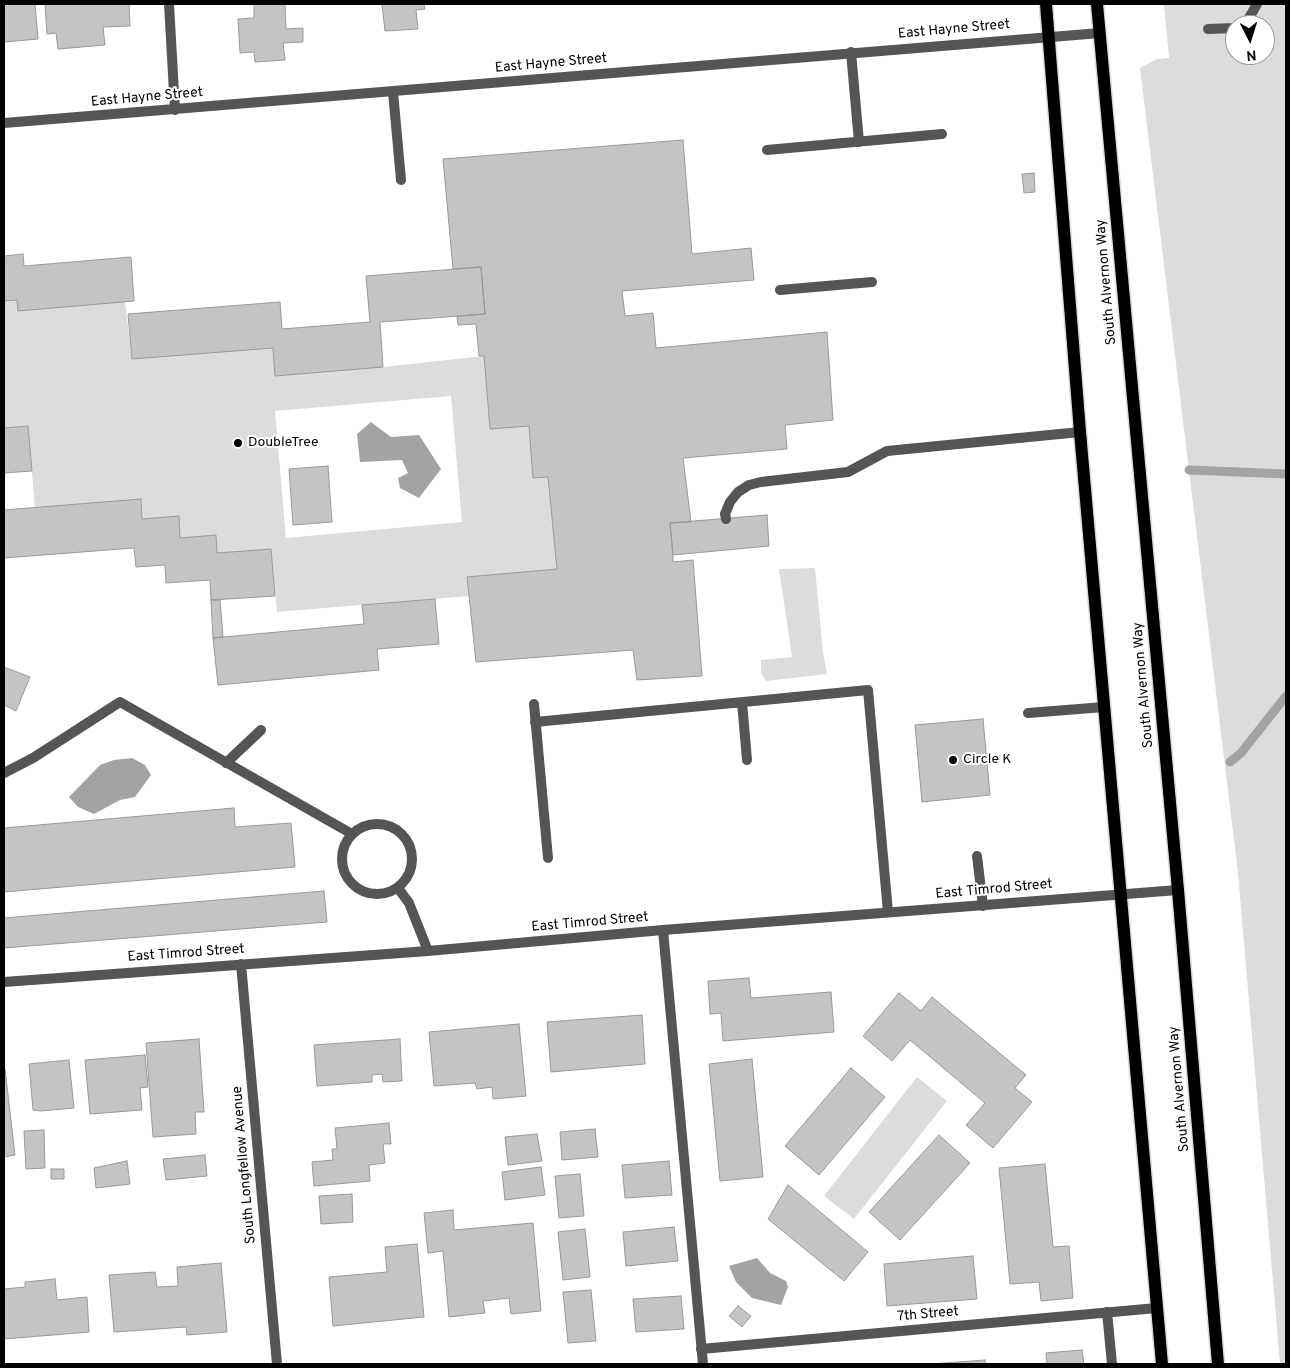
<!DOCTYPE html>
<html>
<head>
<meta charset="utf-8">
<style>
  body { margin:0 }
  #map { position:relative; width:1290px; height:1368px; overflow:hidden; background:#fff; font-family:Overpass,sans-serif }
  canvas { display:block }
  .frame { position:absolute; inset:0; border:5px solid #000; pointer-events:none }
  .north { position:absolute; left:1225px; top:15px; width:50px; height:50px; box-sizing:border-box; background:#fff; border:1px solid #999; border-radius:50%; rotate:175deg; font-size:14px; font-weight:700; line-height:20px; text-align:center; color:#000 }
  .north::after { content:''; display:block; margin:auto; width:18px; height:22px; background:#000; clip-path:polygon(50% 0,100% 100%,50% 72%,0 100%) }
</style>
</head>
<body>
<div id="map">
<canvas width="1290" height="1368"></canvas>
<div class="frame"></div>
<div class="north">N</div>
</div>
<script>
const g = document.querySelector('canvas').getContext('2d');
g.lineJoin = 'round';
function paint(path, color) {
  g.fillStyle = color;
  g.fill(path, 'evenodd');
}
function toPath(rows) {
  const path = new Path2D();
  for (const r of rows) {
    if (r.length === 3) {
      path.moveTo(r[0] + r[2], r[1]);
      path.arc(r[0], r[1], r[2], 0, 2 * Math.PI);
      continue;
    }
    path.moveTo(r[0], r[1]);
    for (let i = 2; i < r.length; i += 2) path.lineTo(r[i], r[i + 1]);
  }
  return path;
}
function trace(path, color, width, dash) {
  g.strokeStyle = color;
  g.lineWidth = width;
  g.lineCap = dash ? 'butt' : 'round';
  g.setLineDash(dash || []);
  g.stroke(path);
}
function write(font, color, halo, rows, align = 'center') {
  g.font = font + ' Overpass,sans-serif';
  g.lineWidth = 4;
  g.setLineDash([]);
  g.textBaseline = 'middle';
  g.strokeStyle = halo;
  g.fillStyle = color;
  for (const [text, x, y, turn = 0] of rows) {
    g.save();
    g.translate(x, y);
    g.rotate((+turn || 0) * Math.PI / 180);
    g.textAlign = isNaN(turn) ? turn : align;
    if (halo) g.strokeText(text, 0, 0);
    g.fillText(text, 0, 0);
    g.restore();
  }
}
const green = toPath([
  [1164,4,1286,4,1286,1364,1280,1364,1238,873,1140,68,1157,59,1169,58],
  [1235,25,1265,25,1265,55,1235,55],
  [17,300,125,302,132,359,273,348,275,376,383,367,484,356,490,428,529,426,533,478,548,477,557,569,467,577,469,596,277,612,271,549,217,553,216,535,180,538,179,516,142,519,141,499,35,508,28,426,4,428,4,301],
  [451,396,462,522,286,538,275,411],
  [815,568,823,652,827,674,766,681,761,673,761,660,792,657,779,569],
  [917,1077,947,1101,854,1219,824,1196]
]);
const water = toPath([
  [371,422,391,437,419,435,441,469,419,498,400,488,398,478,408,473,402,460,360,462,357,434],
  [132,758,145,765,151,775,135,797,120,800,94,814,78,807,69,797,100,765,114,760],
  [757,1258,770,1273,786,1281,788,1287,781,1305,752,1298,736,1282,729,1266]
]);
const stream = toPath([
  [1189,470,1286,474],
  [1230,762,1241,753,1286,696]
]);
const building = toPath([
  [4,4,35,4,38,39,4,42,4,4],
  [45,4,129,4,130,26,103,27,105,45,58,49,56,33,47,34,45,4],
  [254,4,285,4,286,29,303,28,303,42,283,43,285,60,255,62,254,52,240,53,238,19,254,18,254,4],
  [382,4,424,4,425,9,416,10,418,29,385,31,382,4],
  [683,140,692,254,751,248,754,280,622,291,625,316,653,313,656,348,827,332,833,420,785,425,787,449,683,458,691,522,670,523,673,555,673,562,693,560,702,676,637,680,633,650,476,662,467,577,557,569,548,477,533,478,529,426,490,429,484,356,479,356,476,324,458,325,457,316,485,314,481,267,453,269,443,159,683,140],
  [1034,173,1035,192,1024,193,1022,174,1034,173],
  [23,254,24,266,131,257,134,301,18,311,17,300,4,301,4,256,23,254],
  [481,267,485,314,380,322,383,367,275,376,273,348,132,359,128,314,280,302,282,329,370,322,366,276,481,267],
  [28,426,32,471,4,473,4,428,28,426],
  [328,466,332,522,293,525,289,469,328,466],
  [141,499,142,519,179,516,180,538,216,535,217,553,271,549,275,596,211,600,210,580,166,583,165,565,136,567,134,548,4,558,4,510,141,499],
  [767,515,769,546,673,555,670,523,767,515],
  [435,599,439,644,377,649,379,670,218,685,213,638,364,624,362,605,435,599],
  [211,600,220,600,223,637,213,638,211,600],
  [4,667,30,677,16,711,4,705,4,667],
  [983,719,990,795,922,802,915,725,983,719],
  [234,808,235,827,291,823,295,867,4,892,4,828,234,808],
  [324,891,327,922,4,948,4,918,324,891],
  [749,978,751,998,831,992,834,1032,723,1041,721,1013,710,1014,708,981,749,978],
  [899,993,921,1011,932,997,1026,1075,1015,1088,1032,1102,993,1148,966,1125,985,1103,910,1040,892,1061,863,1036,899,993],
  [642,1015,645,1064,551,1072,547,1022,642,1015],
  [519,1024,526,1096,493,1099,492,1087,477,1089,475,1083,434,1086,429,1032,519,1024],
  [199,1039,204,1112,195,1112,196,1134,153,1137,146,1043,199,1039],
  [400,1039,402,1081,383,1082,382,1074,372,1075,372,1082,317,1086,314,1045,400,1039],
  [145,1055,148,1087,140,1088,142,1110,90,1114,85,1060,145,1055],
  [752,1059,763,1177,720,1181,709,1064,752,1059],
  [69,1060,74,1108,41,1111,33,1110,29,1064,69,1060],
  [851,1068,885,1097,819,1175,785,1146,851,1068],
  [4,1069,5,1069,15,1155,4,1157,4,1069],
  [389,1123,391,1144,383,1144,385,1163,369,1165,370,1181,314,1186,312,1162,333,1160,332,1149,337,1149,335,1128,389,1123],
  [595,1129,598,1157,562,1160,560,1132,595,1129],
  [44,1130,45,1168,26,1169,24,1131,44,1130],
  [537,1134,542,1161,508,1165,505,1137,537,1134],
  [939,1135,970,1163,900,1240,869,1212,939,1135],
  [205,1155,207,1176,166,1180,163,1159,205,1155],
  [127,1161,130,1184,96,1188,94,1168,127,1161],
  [669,1161,672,1195,625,1198,622,1165,669,1161],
  [1045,1164,1053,1247,1069,1246,1073,1298,1041,1301,1039,1282,1010,1284,999,1168,1045,1164],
  [541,1167,545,1195,505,1200,502,1172,541,1167],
  [51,1169,64,1169,64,1179,51,1179,51,1169],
  [580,1174,584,1216,559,1218,555,1176,580,1174],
  [788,1185,868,1252,844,1281,768,1219,788,1185],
  [352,1194,353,1222,321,1224,319,1196,352,1194],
  [453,1210,454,1230,533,1223,541,1311,511,1314,509,1298,483,1301,485,1313,449,1317,443,1251,428,1253,424,1213,453,1210],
  [674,1227,678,1261,626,1266,623,1232,674,1227],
  [585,1229,590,1277,563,1280,558,1232,585,1229],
  [417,1244,424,1317,333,1326,329,1277,387,1272,385,1247,417,1244],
  [973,1256,977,1299,887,1306,884,1264,973,1256],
  [221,1263,227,1332,187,1335,186,1327,114,1332,109,1275,155,1272,157,1287,178,1286,177,1267,221,1263],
  [55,1279,57,1300,87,1297,89,1332,4,1339,4,1289,25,1287,25,1282,55,1279],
  [591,1290,596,1341,568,1343,563,1292,591,1290],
  [681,1296,684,1329,636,1332,633,1299,681,1296],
  [738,1306,751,1316,742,1327,729,1316,738,1306],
  [1082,1350,1084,1364,1041,1364,1047,1364,1046,1353,1082,1350],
  [985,1360,985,1364,931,1364,985,1360]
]);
const service = toPath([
  [1245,25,1257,4],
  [1208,29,1235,28],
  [851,52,859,142],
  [393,92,401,180],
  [767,150,942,134],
  [780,290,872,282],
  [726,519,725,514,730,502,738,492,749,485,761,482,848,472,887,451,1080,432],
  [742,702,747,760],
  [534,704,548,858],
  [1028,713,1104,707],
  [535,722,868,690,888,912],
  [226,763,261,730],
  [4,773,33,758,120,702,352,834],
  [377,859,35],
  [977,856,983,906],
  [398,888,409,903,428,951],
  [663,930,703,1364],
  [1107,1312,1112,1364]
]);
const minor = toPath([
  [169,4,175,110],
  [4,123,1100,33],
  [241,964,277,1364],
  [4,982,428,951,663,930,1178,890],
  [701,1349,1157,1308]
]);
const primary = toPath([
  [1046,4,1080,432,1162,1364],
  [1097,4,1178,890,1218,1364]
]);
const markers = [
  [238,443,5,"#000"],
  [953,760,5,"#000"]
];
const streetNames = [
  ["East Hayne Street",954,30,-5],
  ["East Hayne Street",551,64,-5],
  ["East Hayne Street",147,98,-5],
  ["South Alvernon Way",1107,282,-95],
  ["South Alvernon Way",1144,685,-95],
  ["East Timrod Street",994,890,-5],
  ["East Timrod Street",590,923,-5],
  ["East Timrod Street",186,954,-4],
  ["South Alvernon Way",1180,1089,-95],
  ["South Longfellow Avenue",245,1165,-95],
  ["7th Street",928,1315,-5]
];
const poiNames = [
  ["DoubleTree",248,443],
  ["Circle K",963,760]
];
paint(green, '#dcdcdc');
paint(water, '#a3a3a3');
trace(stream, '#a3a3a3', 9);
paint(building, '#c4c4c4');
trace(building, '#999', 1);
trace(primary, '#dbdbdb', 15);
trace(service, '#555', 10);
trace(minor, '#555', 10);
trace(primary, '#000', 12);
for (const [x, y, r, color] of markers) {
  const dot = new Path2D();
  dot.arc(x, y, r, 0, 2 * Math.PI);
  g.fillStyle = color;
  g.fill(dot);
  trace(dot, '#fff', 2);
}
write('14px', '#000', '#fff', streetNames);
write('14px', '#000', '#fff', poiNames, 'left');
</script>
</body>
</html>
